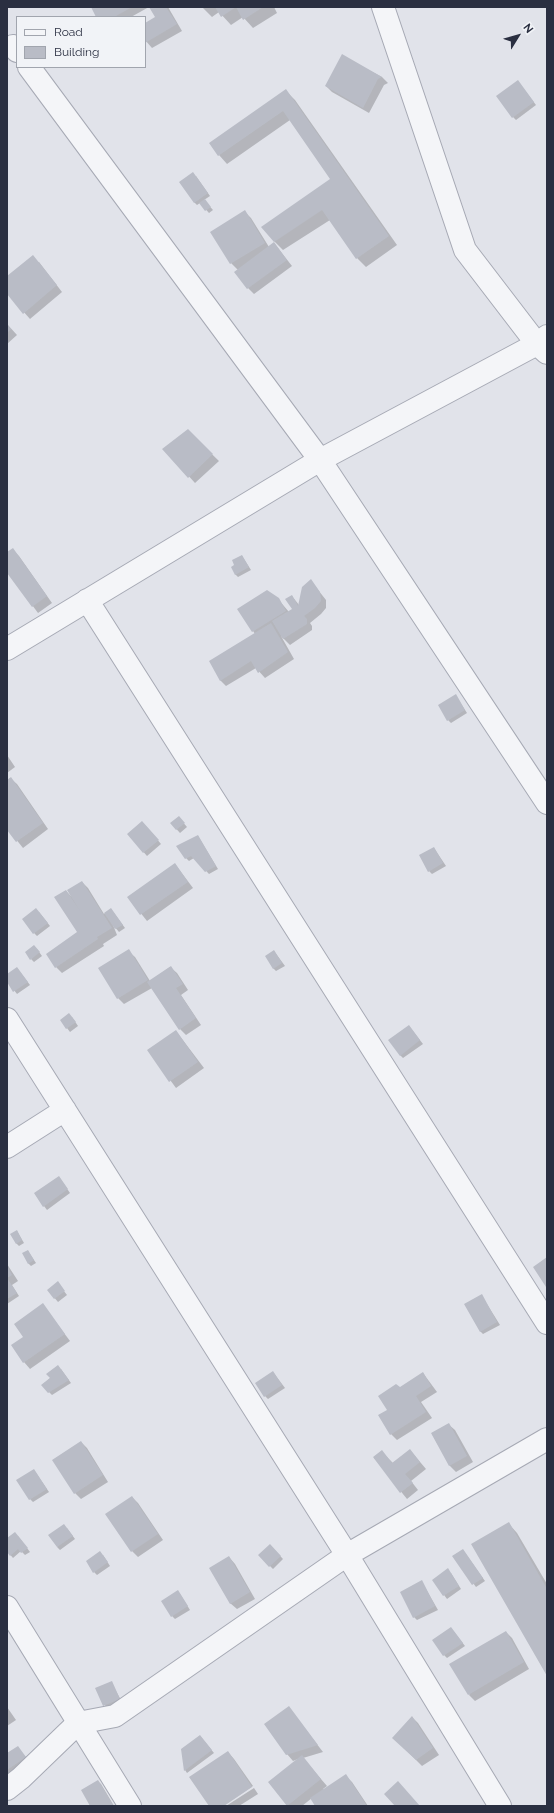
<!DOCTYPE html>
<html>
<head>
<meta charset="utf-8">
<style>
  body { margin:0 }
  #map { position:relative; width:554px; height:1813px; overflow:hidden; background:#e1e3ea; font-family:Raleway,sans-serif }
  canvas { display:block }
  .frame { position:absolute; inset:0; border:8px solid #2a2f41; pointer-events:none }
  .legend { position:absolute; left:16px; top:16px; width:130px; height:52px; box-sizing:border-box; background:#f1f3f7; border:1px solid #a1a5ae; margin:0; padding:5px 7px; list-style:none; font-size:12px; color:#2a2f41 }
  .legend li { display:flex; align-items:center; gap:8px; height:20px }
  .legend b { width:20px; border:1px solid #a1a5ae }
  .north { position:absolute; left:498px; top:16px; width:40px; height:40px; -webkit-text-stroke:3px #f1f3f7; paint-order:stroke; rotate:53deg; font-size:11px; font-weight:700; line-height:16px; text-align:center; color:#2a2f41 }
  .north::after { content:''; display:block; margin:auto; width:14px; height:18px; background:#2a2f41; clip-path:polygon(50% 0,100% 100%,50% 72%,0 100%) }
</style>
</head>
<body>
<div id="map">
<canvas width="554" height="1813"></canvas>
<div class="frame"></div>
<ul class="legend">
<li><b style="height:5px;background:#f4f5f8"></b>Road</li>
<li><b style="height:11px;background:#b9bcc6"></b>Building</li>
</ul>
<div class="north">N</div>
</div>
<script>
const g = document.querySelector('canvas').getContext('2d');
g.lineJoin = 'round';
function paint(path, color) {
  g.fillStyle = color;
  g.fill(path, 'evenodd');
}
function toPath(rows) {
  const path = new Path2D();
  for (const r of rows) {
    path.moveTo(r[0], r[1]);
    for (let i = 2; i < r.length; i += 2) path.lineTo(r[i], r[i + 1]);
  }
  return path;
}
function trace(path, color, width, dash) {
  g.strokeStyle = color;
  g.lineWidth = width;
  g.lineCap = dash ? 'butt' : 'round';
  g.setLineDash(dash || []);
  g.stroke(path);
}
const shadow = toPath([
  [92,7,149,7,131,17,97,17],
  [150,7,168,7,182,31,152,48,145,40,145,24,157,18],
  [202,7,274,7,277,13,253,28,243,17,231,25,219,12,212,17],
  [342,56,382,77,388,83,384,85,369,113,332,92,326,86],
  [520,84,536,105,516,120,513,117],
  [286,91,295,100,397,245,366,267,357,258,330,220,283,250,274,241,331,179,290,120,227,164,219,155],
  [196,176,210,196,204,200,213,210,209,213,200,203,197,205,194,202],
  [245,212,251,218,269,247,274,243,292,266,254,294,248,288,238,270,231,263],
  [39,262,62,292,30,319,7,293,7,277],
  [7,324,17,335,7,344],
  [188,431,219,461,195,483,164,449],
  [13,550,19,556,52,603,38,613,7,571,7,554],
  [242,556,251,570,238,577,235,574],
  [311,581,326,600,326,608,321,614,310,623,312,626,312,630,290,645,281,636,294,659,265,678,256,668,226,686,220,680,255,634,239,609,278,599,289,612,293,610,292,596,299,605],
  [458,699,467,713,451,723,448,720],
  [7,755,15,767,7,773],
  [10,778,17,784,48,829,23,848,7,828,7,781],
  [181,820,187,827,180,833,171,823],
  [145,825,161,844,147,856,128,834],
  [198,836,218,869,209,874,194,858,189,861,186,858],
  [434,848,446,866,432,874,429,871],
  [175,864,193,888,147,921,128,897],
  [82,882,88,888,104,914,111,909,125,928,119,932,113,925,117,935,103,944,104,946,62,973,56,967,79,933,66,891,71,896],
  [39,912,50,926,37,936,34,933],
  [37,949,42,956,34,962,31,959],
  [128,951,135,957,150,981,170,967,177,973,188,990,181,995,201,1025,186,1035,180,1029,152,988,124,1004,118,998],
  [274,951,285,966,276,971,273,968],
  [17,968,30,985,17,994,7,981,7,975],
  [72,1017,78,1026,70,1032,61,1020],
  [409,1026,423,1044,403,1058,400,1055],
  [176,1031,204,1068,176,1088,148,1050],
  [59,1177,70,1193,47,1210,35,1194],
  [17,1231,24,1243,19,1246,16,1243],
  [28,1251,36,1263,31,1266,28,1263],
  [7,1264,18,1281,12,1285,19,1296,7,1304],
  [60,1286,67,1295,58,1302,48,1290],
  [482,1296,500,1325,483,1334,480,1331],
  [43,1305,70,1341,30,1369,24,1362,24,1337],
  [61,1369,71,1383,52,1395,42,1385],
  [273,1372,285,1388,268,1399,265,1396],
  [423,1373,437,1392,421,1402,432,1418,397,1440,391,1434,388,1410,400,1388],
  [448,1424,455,1430,473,1462,456,1472,450,1466,432,1434],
  [81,1442,87,1448,108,1482,81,1499,75,1493],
  [410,1450,426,1469,411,1481,418,1490,407,1499,374,1458,382,1452,393,1463],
  [34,1470,49,1492,33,1502,30,1499],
  [132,1497,138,1503,163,1540,138,1557,132,1551],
  [509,1524,517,1533,547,1584,547,1674],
  [67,1528,75,1539,60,1550,57,1547],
  [18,1536,30,1552,25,1555,21,1551,13,1558,7,1551,7,1539],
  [270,1545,283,1559,273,1569,259,1555],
  [463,1550,485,1581,476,1587,453,1556],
  [103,1555,110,1566,97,1575,94,1572],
  [229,1557,235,1564,255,1599,237,1609,230,1603],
  [451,1573,461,1589,447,1599,433,1580],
  [422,1582,438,1610,417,1620,414,1617],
  [180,1594,190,1610,175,1619,172,1616],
  [451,1628,465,1646,447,1658,444,1655],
  [506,1632,512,1638,529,1669,475,1701,469,1695],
  [111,1682,122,1702,107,1709,97,1689],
  [7,1707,16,1720,7,1726],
  [289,1708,323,1752,303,1758,327,1786,323,1789,324,1790,346,1776,352,1782,368,1806,317,1806,312,1798,302,1806,288,1806,270,1783,298,1759,293,1761,287,1754],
  [412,1717,418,1723,439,1755,422,1766,400,1744],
  [200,1736,214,1753,187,1773,185,1770],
  [20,1750,28,1760,9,1774,7,1772,7,1754],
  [228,1752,234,1759,253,1786,222,1806,210,1806],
  [98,1781,101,1784,114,1806,91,1806],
  [254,1788,258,1794,239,1806,226,1806]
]);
const building = toPath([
  [91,7,132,7,114,17,96,17],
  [149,7,166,7,177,24,145,43,145,23,155,17],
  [215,7,263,7,243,20,236,7,221,17],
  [342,54,382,77,378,79,363,108,325,86],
  [518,80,534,102,512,118,496,96],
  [286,89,389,236,356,259,322,210,274,242,261,227,330,179,283,111,218,156,209,143],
  [193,172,208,193,194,203,179,182],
  [205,199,211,207,205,211,199,203],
  [245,210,265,243,230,264,210,232],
  [274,242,287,260,247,289,234,272],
  [33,255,57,285,23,314,7,294,7,276],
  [7,324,11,329,7,333],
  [188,429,213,454,188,478,162,449],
  [13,548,47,596,32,607,7,573,7,552],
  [242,555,249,567,235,575,231,567,234,565,232,560],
  [311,579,320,592,321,601,315,608,304,616,307,619,307,624,283,639,272,621,292,609,285,599,292,595,298,606,302,587],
  [267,590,279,598,286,611,252,632,237,609],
  [271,623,288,652,258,673,251,661,220,681,209,661],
  [456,694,465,710,447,721,438,705],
  [11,777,43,823,16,842,7,830,7,780],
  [179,816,185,823,176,830,170,823],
  [142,821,159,840,143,853,127,834],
  [198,835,216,866,205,872,191,856,185,859,176,846],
  [434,847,443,863,428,872,419,855],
  [175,863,188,882,140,915,127,897],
  [82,881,112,928,97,937,98,939,55,968,46,954,77,932,54,897,66,890,80,911,67,890],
  [36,908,48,923,33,934,22,919],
  [111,908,123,925,115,929,104,913],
  [34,945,40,952,30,960,25,952],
  [129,949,148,980,117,999,98,968],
  [274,950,282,963,273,969,265,956],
  [171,966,183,984,176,988,196,1018,179,1030,147,982],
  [17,967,28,982,13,992,7,982,7,974],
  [69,1013,76,1022,66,1029,60,1020],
  [409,1025,420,1040,400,1056,388,1040],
  [176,1030,198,1062,169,1082,147,1050],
  [59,1176,68,1189,43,1207,34,1193],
  [17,1230,22,1240,16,1244,10,1234],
  [28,1250,34,1260,28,1264,22,1253],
  [547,1257,547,1286,546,1287,533,1267],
  [7,1266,12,1275,7,1278],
  [7,1278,17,1293,7,1299],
  [58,1281,65,1291,54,1299,47,1290],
  [482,1294,497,1322,480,1332,464,1304],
  [43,1303,65,1334,23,1363,11,1345,23,1337,14,1324],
  [58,1365,69,1380,48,1393,41,1385,50,1378,46,1374],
  [273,1371,282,1385,264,1397,255,1383],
  [423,1372,431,1386,416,1396,426,1412,390,1435,378,1415,387,1410,378,1396,396,1384,400,1387],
  [449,1423,467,1456,449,1466,431,1433],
  [81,1441,103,1475,74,1494,52,1460],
  [410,1449,420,1462,405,1474,413,1483,400,1493,373,1457,382,1450,392,1463],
  [34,1469,47,1489,29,1500,16,1480],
  [132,1496,158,1534,131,1552,105,1514],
  [509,1522,547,1589,547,1676,471,1544],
  [64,1524,73,1536,57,1547,48,1535],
  [15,1532,28,1548,21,1553,18,1549,10,1556,7,1552,7,1538],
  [270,1544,281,1556,269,1567,258,1555],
  [463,1549,483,1578,472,1585,452,1556],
  [100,1551,108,1562,93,1573,86,1561],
  [229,1556,250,1592,230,1604,209,1568],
  [448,1568,459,1586,443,1596,432,1580],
  [422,1580,435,1606,413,1618,400,1592],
  [178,1590,188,1606,171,1617,161,1601],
  [451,1627,463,1643,443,1656,432,1640],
  [506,1631,524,1662,468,1695,449,1664],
  [112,1681,120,1699,103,1706,95,1688],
  [289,1706,318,1745,286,1755,264,1724],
  [412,1716,433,1748,416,1760,392,1738],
  [200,1735,212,1750,184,1771,181,1749],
  [18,1746,26,1757,7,1770,7,1753],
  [228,1751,252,1787,224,1806,209,1806,189,1777],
  [302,1755,321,1779,287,1806,268,1782],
  [346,1774,367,1806,315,1806,310,1798],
  [98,1780,113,1805,110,1806,90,1806,81,1790],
  [398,1781,420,1806,395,1806,384,1794]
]);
const minor = toPath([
  [383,7,465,250,537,344,547,353],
  [13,46,17,51],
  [29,67,320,460,547,803],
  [87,600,547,1323],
  [7,649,320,460,537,344,547,336],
  [7,1019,347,1555,500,1806],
  [7,1147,65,1110],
  [7,1607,130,1806],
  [7,1789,21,1778,78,1723,115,1716,347,1555,547,1439]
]);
paint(shadow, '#0003');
paint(building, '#b9bcc6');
trace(minor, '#a6a9b4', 24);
trace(minor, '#f4f5f8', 22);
</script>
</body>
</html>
